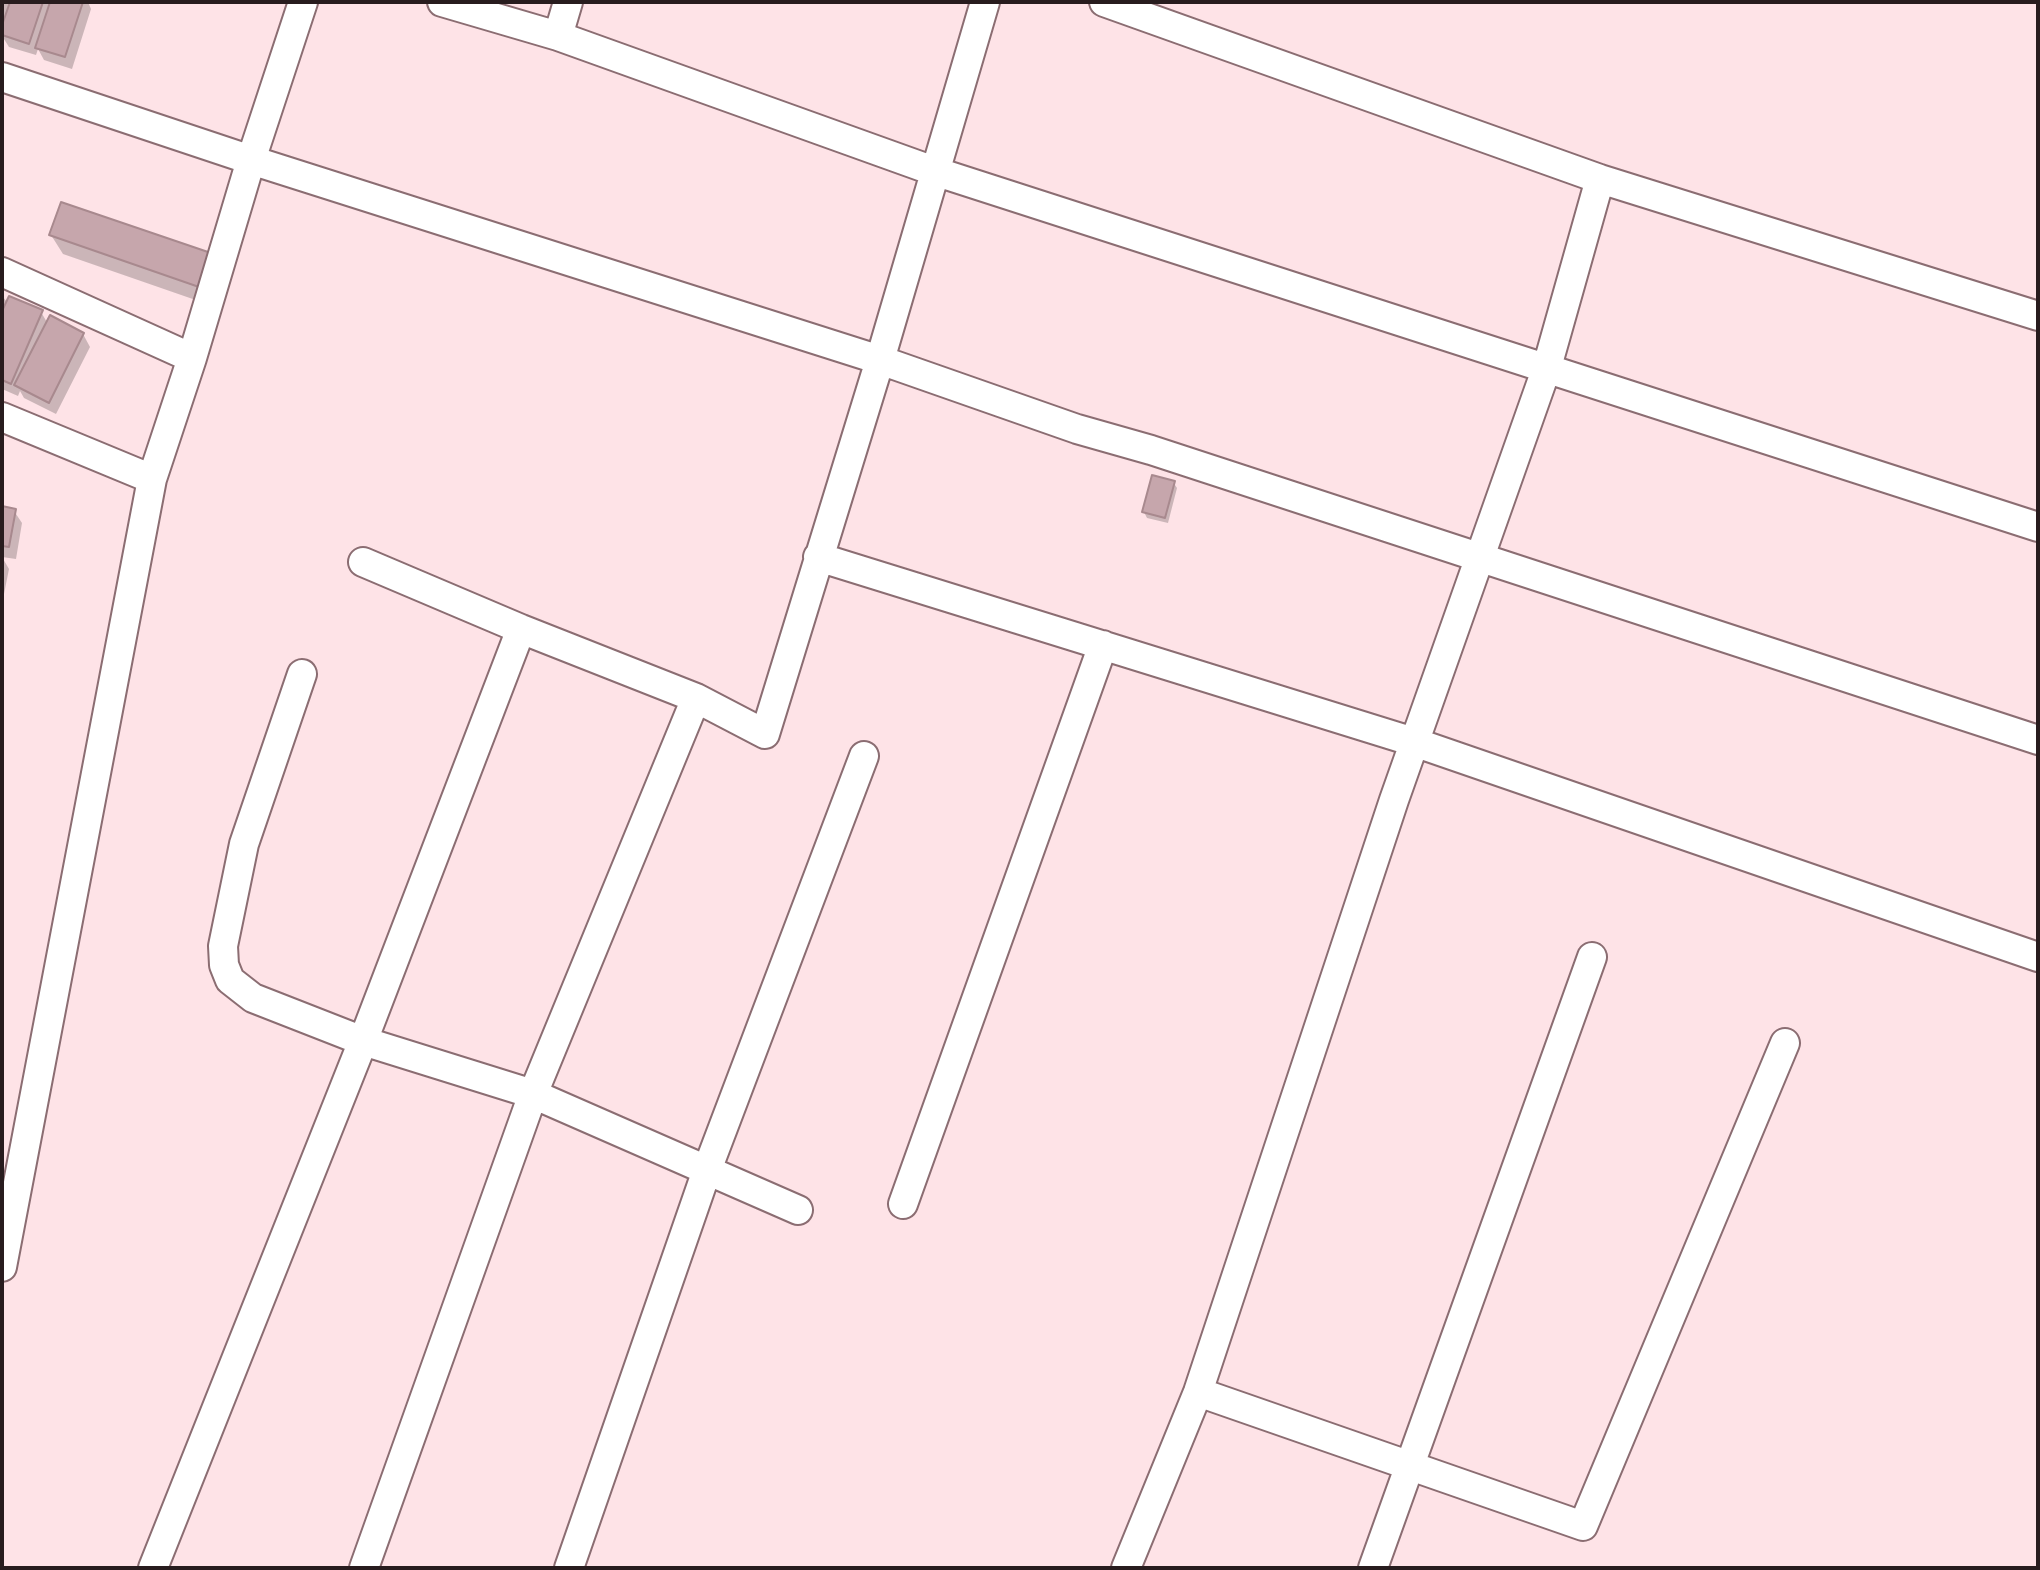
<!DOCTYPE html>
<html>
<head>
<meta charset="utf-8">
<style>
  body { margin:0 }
  #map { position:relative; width:2040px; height:1570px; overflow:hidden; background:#fee3e7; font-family:"Open Sans",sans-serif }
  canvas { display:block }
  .frame { position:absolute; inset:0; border:4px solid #281c1e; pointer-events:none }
</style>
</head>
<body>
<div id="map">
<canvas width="2040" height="1570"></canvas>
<div class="frame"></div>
</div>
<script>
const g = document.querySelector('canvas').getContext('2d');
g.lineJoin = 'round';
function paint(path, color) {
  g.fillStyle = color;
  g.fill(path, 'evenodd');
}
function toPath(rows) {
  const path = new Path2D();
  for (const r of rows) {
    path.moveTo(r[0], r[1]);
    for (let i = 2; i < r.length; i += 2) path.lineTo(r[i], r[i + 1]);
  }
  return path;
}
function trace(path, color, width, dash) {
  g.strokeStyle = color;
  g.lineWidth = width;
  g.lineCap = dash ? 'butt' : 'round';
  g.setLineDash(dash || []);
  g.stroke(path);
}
const shadow = toPath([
  [2,2,88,2,91,9,72,69,44,60,38,49,36,55,9,47,2,36],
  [51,235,209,255,210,305,63,254],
  [2,296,8,303,41,312,48,324,83,334,90,347,56,414,24,398,20,391,18,396,2,389],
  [1173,482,1177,488,1168,523,1147,518,1144,512],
  [2,508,14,511,22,523,16,559,2,557],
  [2,557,9,569,3,599,2,599]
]);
const building = toPath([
  [10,2,43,2,29,44,2,35,2,25,10,2],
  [50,2,83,2,65,57,35,48,50,2],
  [61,202,211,253,199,287,49,235,61,202],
  [9,296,43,310,11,384,2,380,2,311,9,296],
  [50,315,84,333,49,403,14,385,50,315],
  [1152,475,1175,481,1165,518,1142,512,1152,475],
  [2,506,16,509,9,547,2,546,2,506]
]);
const street = toPath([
  [442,2,558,36],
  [568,2,558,36,934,171,2038,527],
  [1104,2,1600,179,2038,316],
  [2,77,251,160,880,360,1077,429,1151,450,2038,740],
  [2,272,192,358],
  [2,417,152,479],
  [818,557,1414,742,2038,957],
  [363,562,521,629,696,698,765,734,880,360,985,2],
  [302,674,244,844,223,946,224,965,230,980,253,998,363,1041,533,1094,798,1210],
  [903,1204,1103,645],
  [2,1267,152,479,192,358,251,160,303,2],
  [1198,1392,1583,1526,1785,1043],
  [153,1568,363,1041,521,629],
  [364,1568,533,1094,696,698],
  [569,1568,707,1170,864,756],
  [1126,1568,1198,1392,1394,800,1547,367,1600,179],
  [1373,1568,1592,957]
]);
paint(shadow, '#0003');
paint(building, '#c6a6ac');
trace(building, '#a8898e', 2);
trace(street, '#8b6d72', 32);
trace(street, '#fff', 28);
</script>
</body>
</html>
